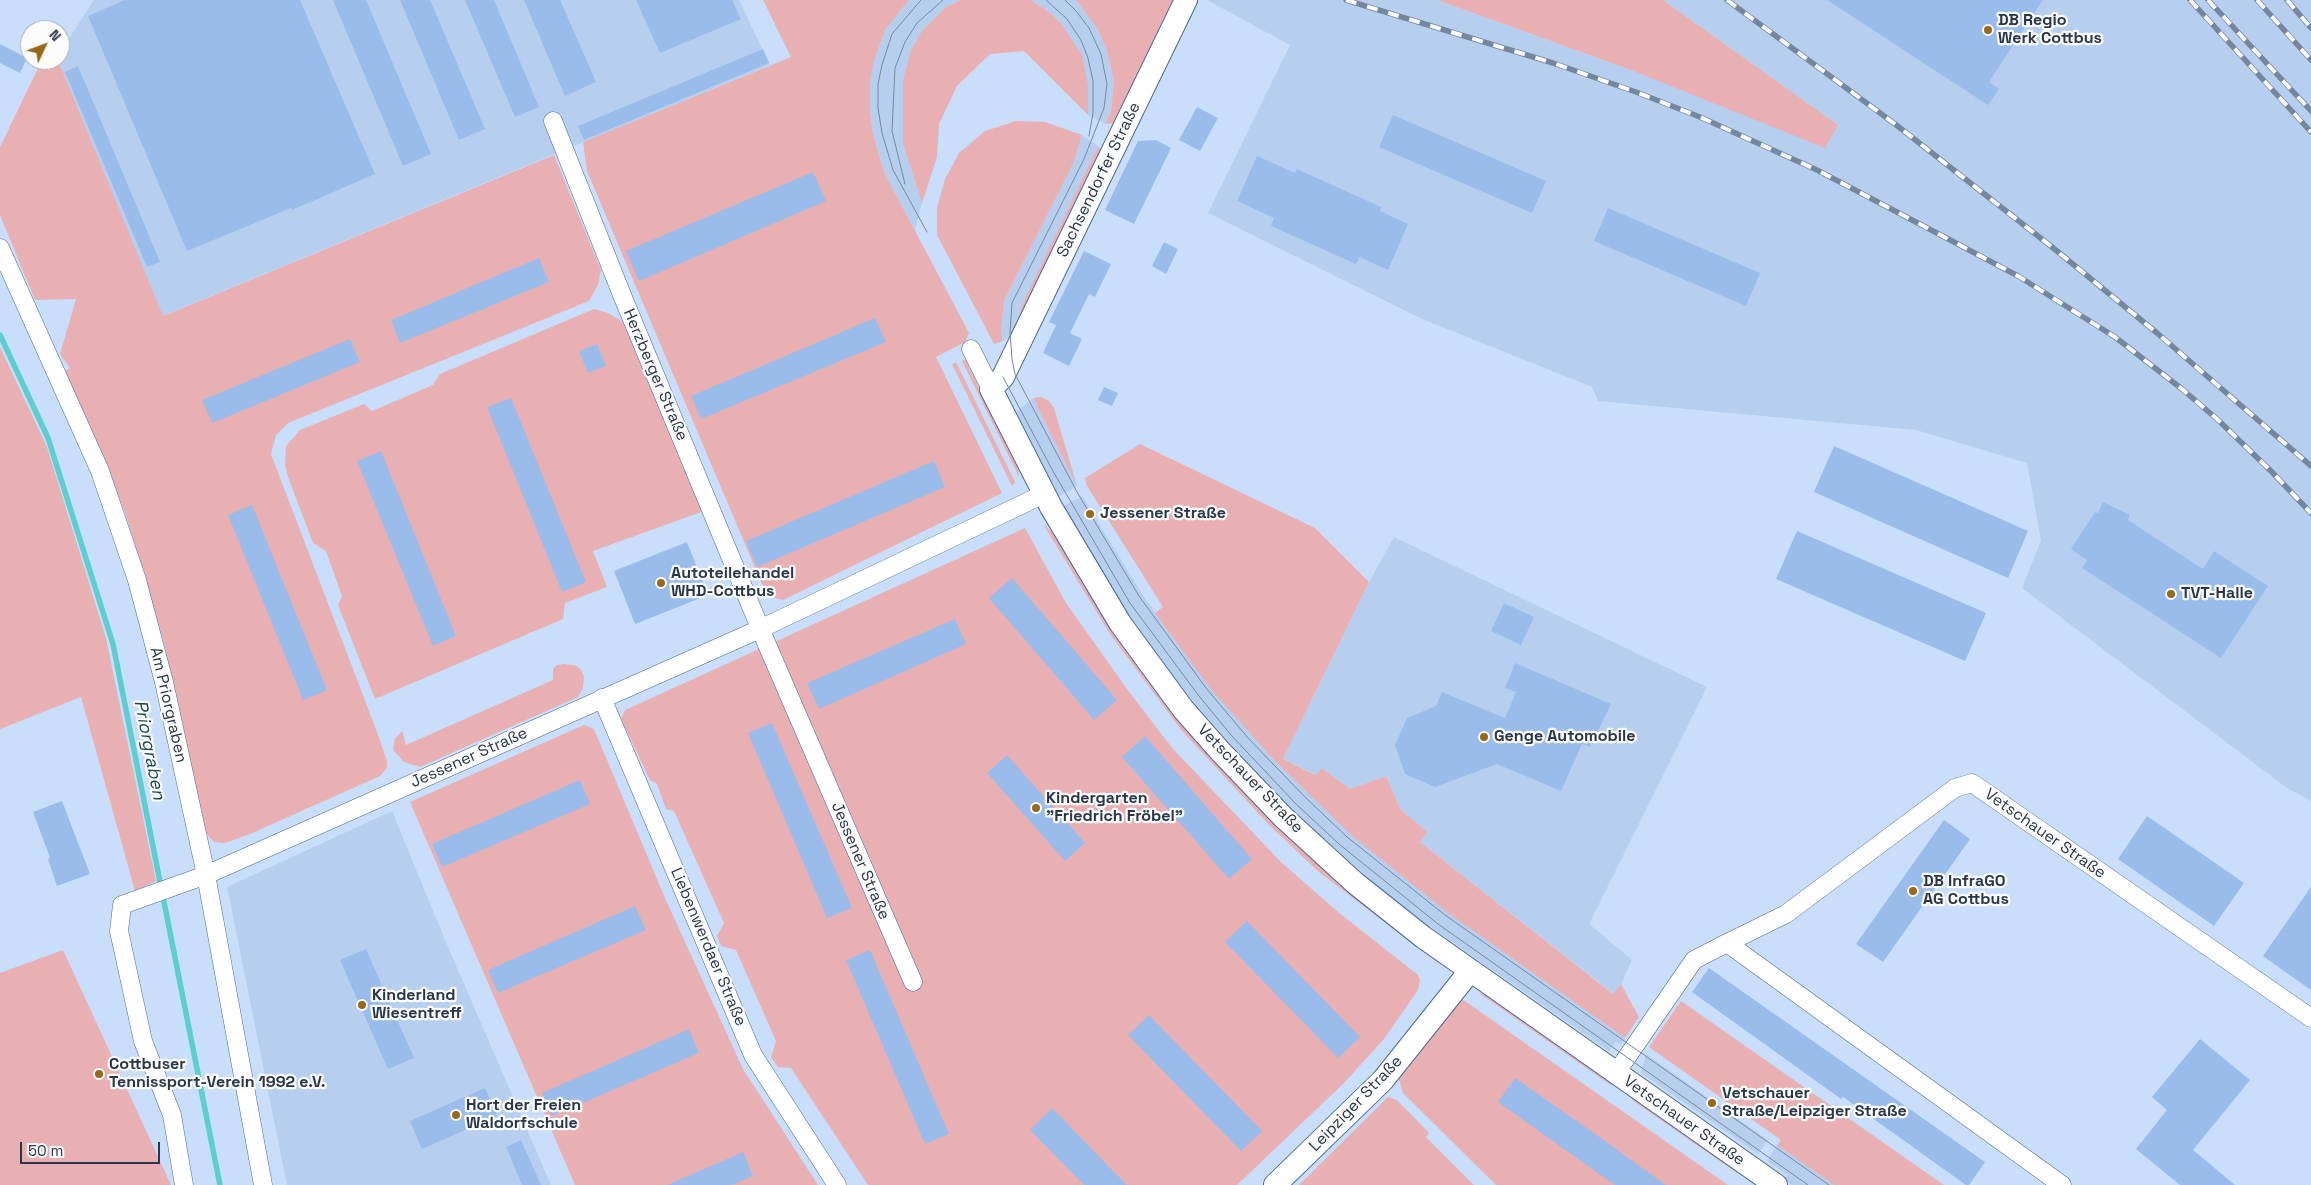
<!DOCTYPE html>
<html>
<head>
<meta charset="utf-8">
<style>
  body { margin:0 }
  #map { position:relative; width:2311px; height:1185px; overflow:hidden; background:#c8defb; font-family:"Space Grotesk",sans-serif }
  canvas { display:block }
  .north { position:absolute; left:20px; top:20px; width:50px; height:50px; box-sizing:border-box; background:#fcfcfc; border:1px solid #a7adb4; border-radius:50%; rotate:47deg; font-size:14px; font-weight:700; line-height:20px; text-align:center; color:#283749 }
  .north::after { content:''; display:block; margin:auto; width:18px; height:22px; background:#976918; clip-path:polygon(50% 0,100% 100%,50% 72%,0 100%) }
  .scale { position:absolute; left:20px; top:1142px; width:140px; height:22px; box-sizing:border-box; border:2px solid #283749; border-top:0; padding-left:6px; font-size:15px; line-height:18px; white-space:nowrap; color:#283749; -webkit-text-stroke:4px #fcfcfc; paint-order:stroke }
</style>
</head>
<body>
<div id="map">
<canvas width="2311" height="1185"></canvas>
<div class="north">N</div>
<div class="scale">50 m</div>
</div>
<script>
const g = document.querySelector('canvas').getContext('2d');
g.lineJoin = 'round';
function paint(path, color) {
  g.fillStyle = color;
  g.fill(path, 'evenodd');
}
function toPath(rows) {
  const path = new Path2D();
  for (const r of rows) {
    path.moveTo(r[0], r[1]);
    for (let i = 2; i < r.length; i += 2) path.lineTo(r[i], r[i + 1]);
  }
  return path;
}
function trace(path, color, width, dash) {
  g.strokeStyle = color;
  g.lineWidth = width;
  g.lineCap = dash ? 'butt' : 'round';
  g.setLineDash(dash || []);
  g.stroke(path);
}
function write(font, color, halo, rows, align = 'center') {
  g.font = font + ' "Space Grotesk",sans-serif';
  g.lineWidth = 4.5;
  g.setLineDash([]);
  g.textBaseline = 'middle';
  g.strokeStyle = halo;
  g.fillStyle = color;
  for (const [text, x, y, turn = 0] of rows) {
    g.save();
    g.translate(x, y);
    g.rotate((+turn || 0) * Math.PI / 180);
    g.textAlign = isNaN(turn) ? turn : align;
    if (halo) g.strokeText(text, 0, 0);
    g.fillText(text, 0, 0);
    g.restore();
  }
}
const built = toPath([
  [94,0,739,0,770,65,162,316,58,60,60,60,60,52],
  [909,0,961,0,946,7,922,31,903,80,903,144,922,203,915,230,884,172,873,134,870,109,870,82,874,61,885,30],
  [1031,0,1076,0,1097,28,1107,51,1114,81,1111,110,1106,124,1088,115,1088,85,1048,11],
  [1207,0,1437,0,1631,70,1837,125,1663,0,2311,0,2311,801,2287,788,2022,588,2041,541,2027,463,1916,430,1598,401,1592,387,1422,319,1208,213,1290,45],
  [1082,135,1098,146,1021,307,1018,329,1003,341,1001,332,1004,301,1074,162],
  [1033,398,1077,486,1058,497,1018,417,1017,411],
  [1082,496,1142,594,1178,645,1273,759,1448,913,1625,1038,1621,1045,1616,1042,1609,1051,1435,930,1383,891,1291,809,1256,773,1192,700,1159,659,1123,606,1063,506],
  [1394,537,1707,687,1589,924,1632,960,1621,984,1614,994,1420,842,1426,832,1400,809,1386,776,1350,789,1322,768,1316,775,1283,759,1369,582],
  [392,811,445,940,551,1185,287,1185,227,887],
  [1646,1054,1768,1140,1758,1154,1641,1073],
  [1777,1145,1834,1185,1792,1185,1784,1180,1787,1175,1767,1161]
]);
const green = toPath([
  [763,0,909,0,885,30,874,61,870,82,870,109,873,134,884,172,969,333,965,342,936,357,1002,493,783,600,767,596,587,171,583,142,791,57],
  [961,0,1031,0,1048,11,1060,22,1082,55,1088,85,1088,115,1024,51,990,54,957,86,939,124,937,157,922,203,903,144,903,80,911,50,922,31,946,7],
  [1076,0,1174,0,1115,123,1106,124,1111,110,1114,81,1107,51,1097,28],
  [1437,0,1663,0,1838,125,1825,148,1631,70],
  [42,60,58,60,163,316,554,155,601,270,598,285,589,301,288,423,276,435,271,454,377,732,387,761,387,768,380,776,250,834,225,843,214,842,205,832,164,642,125,512,65,371,70,368,60,354,76,299,35,300,0,215,0,147],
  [1016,121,1045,122,1082,135,1074,162,1004,301,1001,332,1003,341,994,344,937,235,937,207,945,179,959,153,985,131],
  [1098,146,1103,154,1018,329,1021,307],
  [594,309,608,313,623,322,704,511,593,551,607,587,565,603,563,619,375,699,338,605,342,596,326,551,313,543,288,477,285,465,286,446,300,430,364,404,372,411,433,385,440,374],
  [0,347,47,447,106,638,156,881,135,891,81,697,0,729],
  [965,359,1018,467,1019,477,962,361],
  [956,362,1015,482,1012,486,952,364],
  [1041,397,1049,401,1054,408,1077,486,1033,398],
  [1140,444,1315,528,1369,582,1283,759,1315,775,1322,768,1350,789,1386,776,1400,809,1427,832,1420,842,1613,994,1621,984,1639,1017,1625,1038,1448,913,1350,834,1273,759,1209,687,1155,613,1163,607,1087,486,1085,478],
  [1043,524,1053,533,1112,630,1140,670,1186,728,1442,966,1319,872,1271,827,1182,731,1110,634],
  [1025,528,1066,603,1127,689,1173,749,1281,862,1338,912,1418,975,1420,980,1418,990,1384,1039,1344,1083,1237,1185,868,1185,791,1068,778,1067,771,1057,776,1041,736,950,721,946,717,936,724,923,674,811,666,809,657,784,650,780,621,719,625,710],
  [564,664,577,666,581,670,584,677,583,688,578,697,420,767,404,762,393,750,395,739,402,731,406,745,553,680,553,669,557,665],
  [584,725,594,729,665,898,743,1069,818,1185,575,1185,410,802],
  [63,950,171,1185,0,1185,0,973],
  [1479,993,1491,996,1611,1080,1612,1086],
  [1462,999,1728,1185,1496,1185,1403,1093,1398,1076],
  [1681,1001,1944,1185,1834,1185,1777,1145,1781,1140,1649,1047],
  [1633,1096,1741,1171,1737,1173,1632,1100],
  [1388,1097,1397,1100,1429,1133,1426,1137,1474,1185,1299,1185]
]);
const stream = toPath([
  [0,335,48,438,113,644,220,1185]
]);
const building = toPath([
  [125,0,300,0,375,174,292,210,291,208,187,251,88,16],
  [333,0,366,0,431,154,403,166],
  [400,0,430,0,485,129,459,140],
  [465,0,494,0,539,107,515,117],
  [524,0,560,0,596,82,565,96],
  [636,0,732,0,741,19,660,53],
  [1827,0,2043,0,1989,82,1999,89,1988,105],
  [0,44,27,58,20,73,0,63],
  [763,49,769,63,584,140,578,126],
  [78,66,160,262,147,267,65,72],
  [1197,107,1218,118,1200,151,1179,140],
  [1393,115,1546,181,1532,213,1379,147],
  [1156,140,1171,148,1134,224,1105,210,1138,141],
  [1257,156,1295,173,1297,169,1381,207,1380,211,1408,224,1388,270,1359,257,1356,264,1271,226,1274,218,1237,201],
  [813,172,826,201,639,281,626,251],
  [1608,208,1760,273,1746,306,1594,241],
  [1164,242,1178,249,1166,274,1152,266],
  [1084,251,1111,264,1095,297,1089,294,1070,333,1082,339,1069,366,1043,353,1056,325,1049,322],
  [539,258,549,282,400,343,391,320],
  [875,318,886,342,701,419,691,396],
  [350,339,360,362,212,423,202,400],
  [597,344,606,366,588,373,579,351],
  [1104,387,1118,393,1112,406,1098,400],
  [511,398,586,582,562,592,487,407],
  [1834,446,2028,531,2008,578,1814,492],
  [381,451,456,636,433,646,357,461],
  [934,461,945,487,757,567,746,541],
  [2103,502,2130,515,2128,520,2203,569,2214,551,2268,586,2221,658,2082,568,2087,560,2071,549,2095,512,2098,513],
  [252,505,327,690,303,700,228,515],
  [1797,531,1986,613,1965,661,1776,579],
  [687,542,708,595,635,624,614,571],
  [1012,578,1117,700,1094,720,989,598],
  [1504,603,1534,617,1521,645,1491,631],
  [955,619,966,644,819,709,807,683],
  [1515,663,1611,704,1590,747,1582,744,1561,791,1497,764,1435,787,1405,774,1395,745,1407,718,1436,706,1442,692,1505,718,1516,692,1505,688],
  [772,723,852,908,827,918,748,733],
  [1145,736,1252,859,1229,879,1122,757],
  [1007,755,1085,843,1065,861,987,773],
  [580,780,590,804,442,867,432,844],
  [62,801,90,874,57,886,48,859,50,858,33,812],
  [2147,816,2244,883,2214,926,2118,859],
  [1944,820,1970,839,1883,962,1856,944],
  [2311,887,2311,990,2263,956],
  [635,906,646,930,498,993,488,970],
  [1247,921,1360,1037,1338,1058,1225,942],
  [366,949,414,1058,388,1069,340,960],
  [870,950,949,1134,925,1144,846,960],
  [1709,968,1985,1162,1969,1185,1966,1185,1843,1097,1841,1099,1692,992],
  [1149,1015,1262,1131,1241,1151,1128,1035],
  [689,1029,699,1053,552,1116,542,1093],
  [2200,1039,2250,1080,2193,1150,2235,1185,2180,1185,2136,1149,2167,1110,2152,1097],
  [1515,1078,1581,1124,1666,1185,1615,1185,1564,1149,1498,1102],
  [485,1088,497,1116,422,1149,410,1121],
  [1052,1108,1108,1166,1127,1185,1084,1185,1030,1130],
  [521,1140,541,1185,522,1185,506,1147],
  [743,1152,753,1176,732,1185,667,1185]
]);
const minor = toPath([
  [553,121,622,295,765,640,913,982],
  [0,248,100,471,137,580,164,682,206,875,263,1185],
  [971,349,991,389],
  [602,698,753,1055,837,1185],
  [1727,943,1786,914,1955,788,1972,783,2311,1018],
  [1616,1073,1694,960,1727,943,2062,1185],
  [184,1185,172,1115,143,1041,119,931,122,905,206,875,760,629,1044,494]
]);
const tertiary = toPath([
  [1186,0,1003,377,991,389,1051,507,1120,623,1183,709,1220,751,1283,817,1355,883,1423,937,1776,1185],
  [1275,1185,1383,1080,1470,971]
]);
const tram = toPath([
  [921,0,892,34,882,65,878,84,878,108,882,133,893,170,927,232],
  [1046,0,1067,19,1081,40,1088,58,1093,81,1093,113,1089,136],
  [1065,0,1076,11,1089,28,1101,54,1107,84,1104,108,1084,159,1012,303,1010,332,1012,359,1015,374,1077,492,1139,596,1206,688,1248,738,1304,796,1347,837,1445,915,1829,1185],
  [905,184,892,131,895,68,905,42,917,23,943,0],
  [1003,377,1054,473,1130,603,1199,696,1231,735,1295,803,1339,844,1438,924,1808,1185]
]);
const rail = toPath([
  [1346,0,1553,63,1636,92,1700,117,1817,170,1952,241,2018,276,2115,337,2182,389,2217,419,2271,471,2311,513],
  [1727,0,1895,124,2052,247,2157,333,2311,466],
  [2190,0,2311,132],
  [2208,0,2311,111],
  [2257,0,2311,60],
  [2287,0,2311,28]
]);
const markers = [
  [1988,30,5,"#976918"],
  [1090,514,5,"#976918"],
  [661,583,5,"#976918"],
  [2171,594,5,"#976918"],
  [1484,737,5,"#976918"],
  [1036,808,5,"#976918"],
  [1913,891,5,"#976918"],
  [362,1005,5,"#976918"],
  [99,1074,5,"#976918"],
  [1712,1103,5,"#976918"],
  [456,1115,5,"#976918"]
];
const poiNames = [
  ["DB Regio",1998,21],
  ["Werk Cottbus",1998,39],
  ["Jessener Straße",1100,514],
  ["Autoteilehandel",671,574],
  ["WHD-Cottbus",671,592],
  ["TVT-Halle",2181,594],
  ["Genge Automobile",1494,737],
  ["Kindergarten",1046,799],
  ["\"Friedrich Fröbel\"",1046,817],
  ["DB InfraGO",1923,882],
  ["AG Cottbus",1923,900],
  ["Kinderland",372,996],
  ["Wiesentreff",372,1014],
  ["Cottbuser",109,1065],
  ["Tennissport-Verein 1992 e.V.",109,1083],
  ["Vetschauer",1722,1094],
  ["Straße/Leipziger Straße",1722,1112],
  ["Hort der Freien",466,1106],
  ["Waldorfschule",466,1124]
];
const streetNames = [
  ["Sachsendorfer Straße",1099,180,-64],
  ["Herzberger Straße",655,375,67],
  ["Am Priorgraben",168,705,77],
  ["Jessener Straße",469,758,-24],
  ["Vetschauer Straße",1250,779,46],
  ["Vetschauer Straße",2045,834,35],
  ["Jessener Straße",860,861,67],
  ["Liebenwerdaer Straße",708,947,67],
  ["Leipziger Straße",1356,1104,-46],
  ["Vetschauer Straße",1684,1121,35]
];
const waterNames = [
  ["Priorgraben",149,750,79]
];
paint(built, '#b7cfef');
paint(green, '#e9b0b3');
trace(stream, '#5bcfcf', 5.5);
paint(building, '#99bceb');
trace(minor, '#496a94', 19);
trace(tertiary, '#496a94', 24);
trace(minor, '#fff', 18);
trace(tertiary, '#fff', 22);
trace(tram, '#74879e', 1);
trace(rail, '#74879e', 5.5);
trace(rail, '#fcfcfc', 4, [11]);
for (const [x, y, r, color] of markers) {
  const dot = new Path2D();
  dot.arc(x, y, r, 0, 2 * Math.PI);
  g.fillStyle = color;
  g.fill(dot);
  trace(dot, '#fcfcfc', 2);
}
write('bold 16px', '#283749', '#fcfcfc', poiNames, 'left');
write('16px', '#283749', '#fcfcfc', streetNames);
write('italic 18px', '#154949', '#fcfcfc', waterNames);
</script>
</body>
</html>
